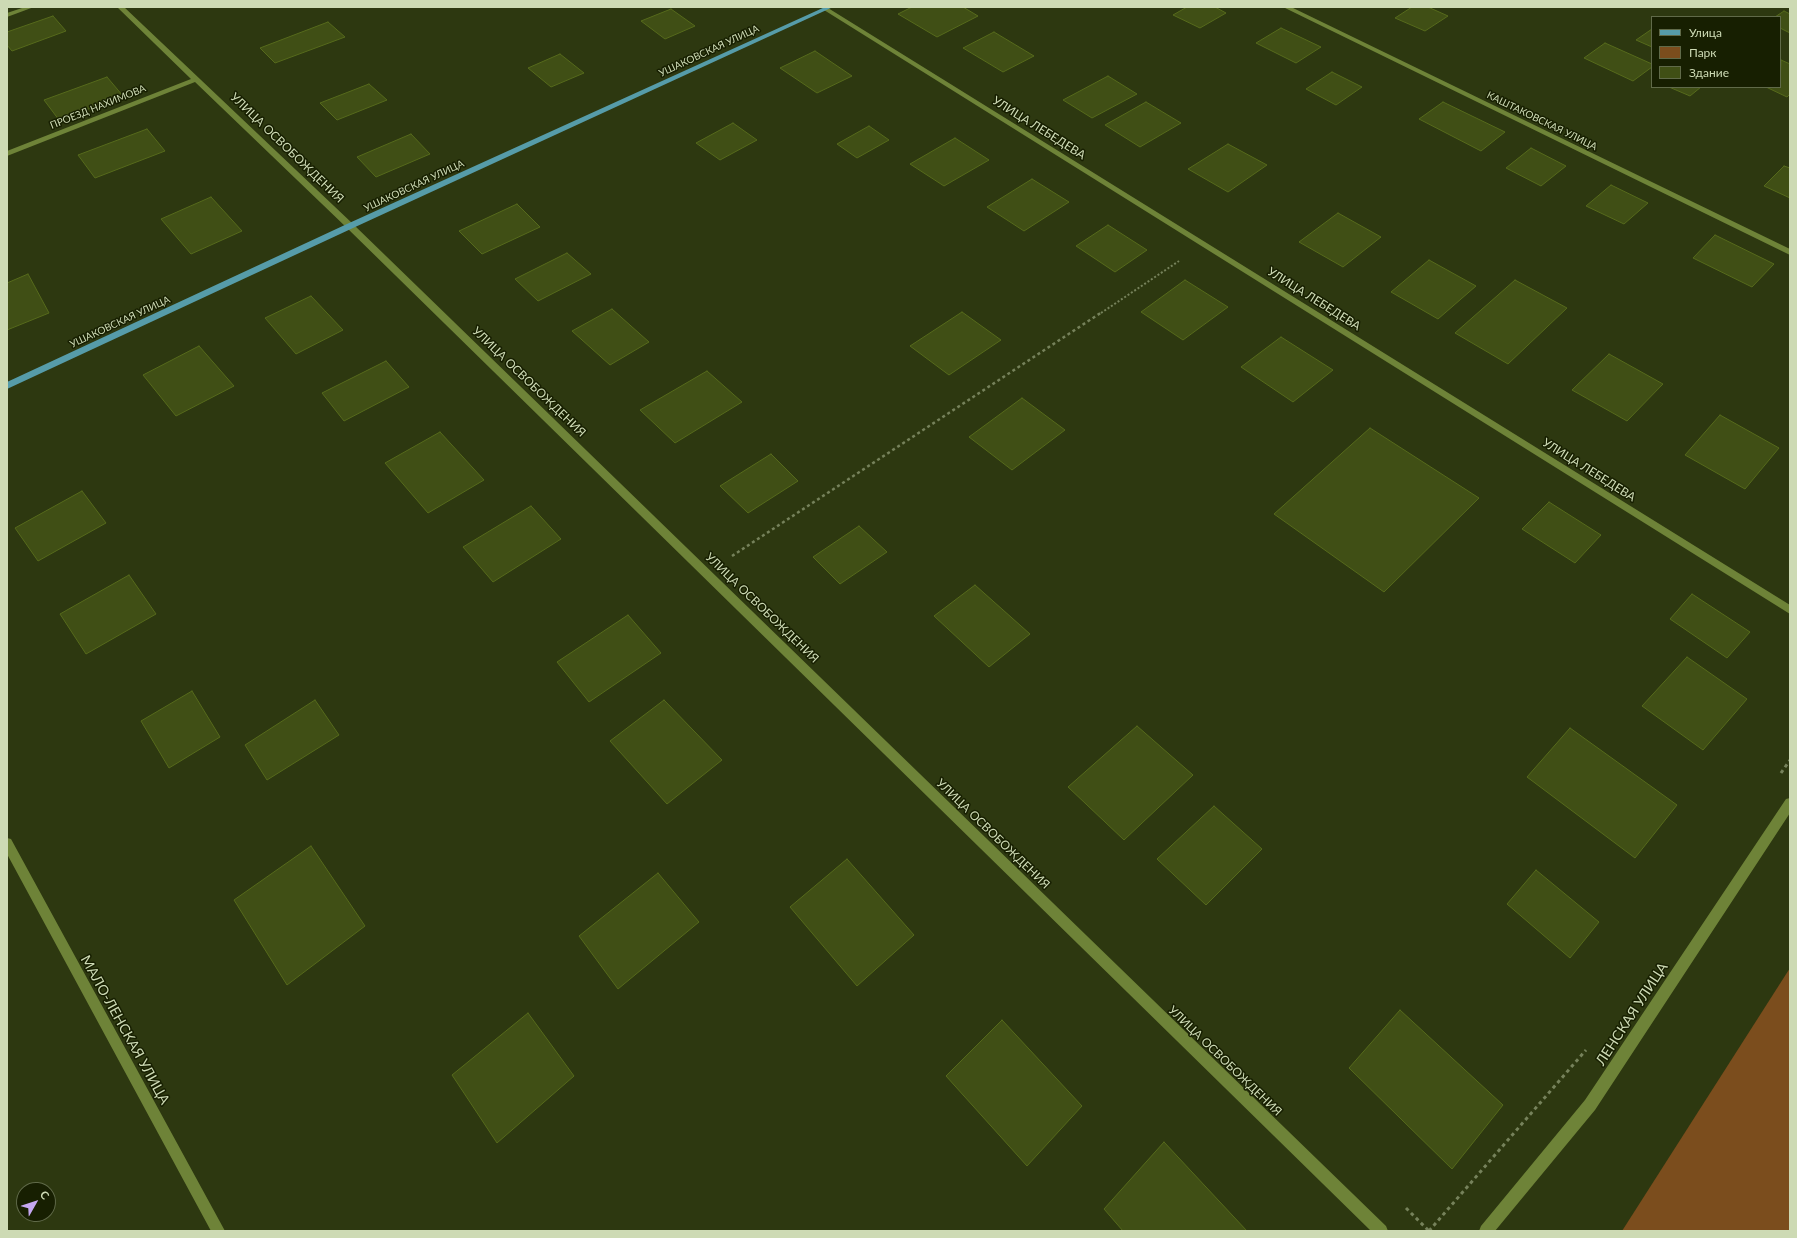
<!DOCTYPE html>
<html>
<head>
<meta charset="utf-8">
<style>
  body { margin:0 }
  #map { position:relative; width:1797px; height:1238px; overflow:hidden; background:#2d3810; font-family:Lato,sans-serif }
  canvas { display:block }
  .frame { position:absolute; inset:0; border:8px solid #cddab4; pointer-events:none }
  .legend { position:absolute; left:1651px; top:16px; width:130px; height:72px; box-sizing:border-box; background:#171f01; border:1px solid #606a49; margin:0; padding:5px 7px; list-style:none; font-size:12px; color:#cddab4 }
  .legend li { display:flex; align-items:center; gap:8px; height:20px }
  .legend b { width:20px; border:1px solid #606a49 }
  .north { position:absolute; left:16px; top:1182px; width:40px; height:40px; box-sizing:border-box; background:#171f01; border:1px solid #606a49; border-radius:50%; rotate:51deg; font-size:11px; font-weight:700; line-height:16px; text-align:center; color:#cddab4 }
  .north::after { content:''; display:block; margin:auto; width:14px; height:18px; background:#c5a7f1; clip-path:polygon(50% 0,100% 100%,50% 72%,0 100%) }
</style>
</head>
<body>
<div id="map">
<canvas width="1797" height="1238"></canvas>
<div class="frame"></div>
<ul class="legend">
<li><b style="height:5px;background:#569ca9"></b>Улица</li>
<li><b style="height:11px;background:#7b4d1d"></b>Парк</li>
<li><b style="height:11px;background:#404f15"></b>Здание</li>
</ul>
<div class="north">С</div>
</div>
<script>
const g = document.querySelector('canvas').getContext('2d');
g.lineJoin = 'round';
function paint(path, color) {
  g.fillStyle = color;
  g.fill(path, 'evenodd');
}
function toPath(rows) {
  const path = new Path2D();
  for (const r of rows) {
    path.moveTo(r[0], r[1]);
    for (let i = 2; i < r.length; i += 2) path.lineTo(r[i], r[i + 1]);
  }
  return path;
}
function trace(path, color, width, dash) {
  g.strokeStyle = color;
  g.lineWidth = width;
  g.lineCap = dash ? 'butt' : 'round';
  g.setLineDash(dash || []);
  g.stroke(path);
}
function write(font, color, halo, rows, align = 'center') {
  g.font = font + ' Lato,sans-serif';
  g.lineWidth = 3;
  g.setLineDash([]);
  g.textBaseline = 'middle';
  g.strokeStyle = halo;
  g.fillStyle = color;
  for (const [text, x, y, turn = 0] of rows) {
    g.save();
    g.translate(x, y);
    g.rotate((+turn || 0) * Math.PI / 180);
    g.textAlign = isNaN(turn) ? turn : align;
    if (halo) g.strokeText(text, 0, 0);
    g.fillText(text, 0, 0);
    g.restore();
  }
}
const green = toPath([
  [1790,968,1790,1231,1622,1231]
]);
const building = toPath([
  [912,7,963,7,978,16,937,37,898,14,912,7],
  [1187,7,1215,7,1226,13,1200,28,1173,15,1187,7],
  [1412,7,1428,7,1448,16,1425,31,1395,18,1412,7],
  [671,9,695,26,665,39,641,21,671,9],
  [1784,11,1790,14,1790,33,1780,28,1780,17,1775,17,1784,11],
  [53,16,66,31,12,51,7,45,7,32,53,16],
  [328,22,345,37,275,63,260,48,328,22],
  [1281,28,1321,47,1296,63,1256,43,1281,28],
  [1652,29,1652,47,1636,40,1652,29],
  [994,32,1034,56,1003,72,963,48,994,32],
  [1605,43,1652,64,1652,67,1633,81,1584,58,1605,43],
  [815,51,852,76,817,93,780,68,815,51],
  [560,54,584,73,551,87,528,68,560,54],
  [1781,60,1790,64,1790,94,1787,97,1766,87,1780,87,1781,60],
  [1332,72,1362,87,1336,105,1306,89,1332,72],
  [1108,76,1137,94,1092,118,1063,100,1108,76],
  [107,77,123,96,59,120,44,100,107,77],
  [369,84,387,100,337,120,320,103,369,84],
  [1669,87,1701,87,1690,96,1669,87],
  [1146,102,1181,123,1140,147,1105,125,1146,102],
  [1443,102,1505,132,1481,151,1419,119,1443,102],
  [733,123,757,140,720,160,696,143,733,123],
  [869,126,889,140,857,158,837,144,869,126],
  [147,129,165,151,95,178,78,155,147,129],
  [411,134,430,154,376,177,357,157,411,134],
  [955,138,989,160,944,186,910,164,955,138],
  [1228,144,1267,165,1228,192,1188,169,1228,144],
  [1531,148,1566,166,1541,186,1506,168,1531,148],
  [1784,166,1790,168,1790,198,1764,186,1784,166],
  [1032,179,1069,202,1024,231,987,207,1032,179],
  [1611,185,1648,203,1624,224,1586,206,1611,185],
  [211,197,242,231,191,254,161,219,211,197],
  [517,204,540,227,482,254,459,231,517,204],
  [1338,213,1381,237,1343,267,1299,242,1338,213],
  [1108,225,1147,250,1115,272,1076,246,1108,225],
  [1715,235,1774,264,1752,287,1693,258,1715,235],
  [567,253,591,274,538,301,515,279,567,253],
  [1429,260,1476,286,1438,319,1391,292,1429,260],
  [28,274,49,313,7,330,7,283,28,274],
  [1185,280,1228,307,1183,340,1141,312,1185,280],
  [1515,280,1567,308,1508,364,1455,333,1515,280],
  [311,296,343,330,296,354,265,318,311,296],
  [612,309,649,342,610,365,572,331,612,309],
  [962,312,1001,340,949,375,910,346,962,312],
  [1281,337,1333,370,1293,402,1241,367,1281,337],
  [199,346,234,386,176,416,143,375,199,346],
  [1609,354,1663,384,1627,421,1572,390,1609,354],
  [386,361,409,387,344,421,322,393,386,361],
  [707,371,742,402,675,443,640,410,707,371],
  [1022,398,1065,430,1012,470,969,437,1022,398],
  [1720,415,1779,448,1745,489,1685,455,1720,415],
  [1370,428,1479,498,1384,592,1274,514,1370,428],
  [440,432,484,480,428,513,385,463,440,432],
  [771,454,798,481,748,513,720,486,771,454],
  [82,491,106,523,38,561,15,528,82,491],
  [1549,502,1601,535,1575,563,1522,529,1549,502],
  [531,506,561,539,493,582,463,547,531,506],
  [859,526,887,552,840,584,813,557,859,526],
  [129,575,156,614,86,654,60,614,129,575],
  [975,585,1030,634,989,667,934,616,975,585],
  [1692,594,1750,632,1727,658,1670,619,1692,594],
  [628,615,661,653,589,702,557,662,628,615],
  [1687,657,1747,699,1703,750,1642,706,1687,657],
  [192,691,220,737,169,768,141,721,192,691],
  [315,700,339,735,267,780,245,745,315,700],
  [664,700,722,760,667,804,610,741,664,700],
  [1137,726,1193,775,1124,840,1068,787,1137,726],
  [1570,728,1677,805,1635,858,1527,777,1570,728],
  [1214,806,1262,849,1206,905,1157,859,1214,806],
  [311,846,365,926,287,985,234,900,311,846],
  [847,859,914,935,857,986,790,907,847,859],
  [1536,870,1599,922,1570,958,1507,904,1536,870],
  [658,873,699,922,618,989,579,936,658,873],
  [1400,1010,1503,1105,1452,1169,1349,1068,1400,1010],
  [528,1013,574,1076,497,1143,452,1075,528,1013],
  [1002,1020,1082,1106,1027,1166,946,1076,1002,1020],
  [1164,1142,1247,1231,1123,1231,1104,1209,1164,1142]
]);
const pathFar2 = toPath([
  [1101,313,1179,261]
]);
const pathFar1 = toPath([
  [732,556,1102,312]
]);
const path = toPath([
  [1781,773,1790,760],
  [1406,1208,1429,1231],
  [1429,1231,1586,1050]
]);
const minor = toPath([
  [25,7,34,7,7,17,7,13,25,7],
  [117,7,124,7,353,224,1386,1226,1388,1231,1371,1231,347,228,195,82,7,156,7,151,191,79,117,7],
  [1283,7,1291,7,1790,249,1790,255,1283,7],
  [824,8,828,8,1790,605,1790,614,824,10,824,8],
  [1790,798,1790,813,1595,1110,1495,1231,1479,1231,1481,1226,1585,1100,1786,799,1790,798],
  [7,838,11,839,225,1231,211,1231,7,854,7,838]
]);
const major = toPath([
  [825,7,833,7,353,228,7,389,7,382,347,224,825,7]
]);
const farStreetnames = [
  ["УШАКОВСКАЯ УЛИЦА",709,51,-25],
  ["ПРОЕЗД НАХИМОВА",98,107,-22],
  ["КАШТАКОВСКАЯ УЛИЦА",1542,121,26],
  ["УШАКОВСКАЯ УЛИЦА",414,186,-25],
  ["УШАКОВСКАЯ УЛИЦА",120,322,-25]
];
const streetNames = [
  ["УЛИЦА ЛЕБЕДЕВА",1039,128,32],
  ["УЛИЦА ОСВОБОЖДЕНИЯ",287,148,44],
  ["УЛИЦА ЛЕБЕДЕВА",1314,299,32],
  ["УЛИЦА ОСВОБОЖДЕНИЯ",529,382,44],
  ["УЛИЦА ЛЕБЕДЕВА",1589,470,32],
  ["УЛИЦА ОСВОБОЖДЕНИЯ",762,608,44],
  ["УЛИЦА ОСВОБОЖДЕНИЯ",993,834,44],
  ["УЛИЦА ОСВОБОЖДЕНИЯ",1225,1061,44]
];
const nearStreetnames = [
  ["ЛЕНСКАЯ УЛИЦА",1632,1014,-57],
  ["МАЛО-ЛЕНСКАЯ УЛИЦА",125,1030,61]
];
paint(green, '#7b4d1d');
paint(building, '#404f15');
trace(building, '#566a1c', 1);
trace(pathFar2, '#76825b', 2, [2, 2]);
trace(pathFar1, '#76825b', 2.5, [3, 3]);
trace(path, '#76825b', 3, [3.5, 3.5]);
paint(minor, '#6e8338');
paint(major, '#569ca9');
write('10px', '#cddab4', '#171f01', farStreetnames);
write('12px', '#cddab4', '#171f01', streetNames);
write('14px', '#cddab4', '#171f01', nearStreetnames);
</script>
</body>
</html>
